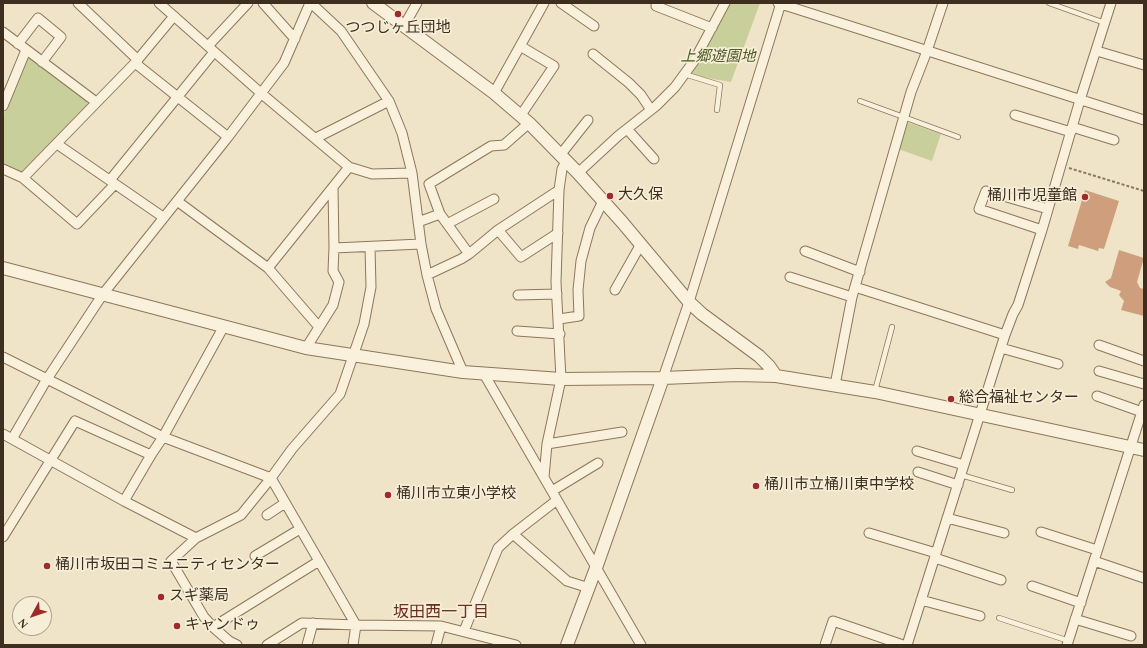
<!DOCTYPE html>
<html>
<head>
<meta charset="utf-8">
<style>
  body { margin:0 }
  #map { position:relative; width:1147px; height:648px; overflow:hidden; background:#f0e4c8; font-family:Spectral,serif }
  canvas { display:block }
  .frame { position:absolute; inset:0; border:4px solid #3d2e20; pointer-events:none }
  .north { position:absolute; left:12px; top:596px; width:40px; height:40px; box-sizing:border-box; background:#f7eed8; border:1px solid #ada18e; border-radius:50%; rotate:230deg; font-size:11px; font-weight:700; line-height:16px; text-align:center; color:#3d2e20 }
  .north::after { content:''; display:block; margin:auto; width:14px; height:18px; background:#9e2a2b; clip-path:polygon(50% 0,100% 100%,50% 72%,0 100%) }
</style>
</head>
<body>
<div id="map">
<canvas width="1147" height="648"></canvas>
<div class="frame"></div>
<div class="north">N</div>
</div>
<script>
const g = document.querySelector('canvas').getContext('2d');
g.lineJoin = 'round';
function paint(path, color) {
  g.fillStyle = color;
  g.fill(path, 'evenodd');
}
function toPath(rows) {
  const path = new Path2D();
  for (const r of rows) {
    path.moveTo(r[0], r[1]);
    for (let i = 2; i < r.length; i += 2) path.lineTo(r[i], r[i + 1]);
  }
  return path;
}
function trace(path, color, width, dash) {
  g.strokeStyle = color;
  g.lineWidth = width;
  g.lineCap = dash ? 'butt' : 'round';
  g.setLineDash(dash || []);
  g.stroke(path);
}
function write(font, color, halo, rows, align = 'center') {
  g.font = font + ' Spectral,"Noto Sans JP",serif';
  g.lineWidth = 3.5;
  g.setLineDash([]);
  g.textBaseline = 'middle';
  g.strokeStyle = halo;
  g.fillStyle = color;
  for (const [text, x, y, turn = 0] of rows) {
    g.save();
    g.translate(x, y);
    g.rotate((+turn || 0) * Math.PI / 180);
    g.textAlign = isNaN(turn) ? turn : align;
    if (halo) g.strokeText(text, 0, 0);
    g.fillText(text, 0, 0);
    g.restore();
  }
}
const green = toPath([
  [725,3,760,3,731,82,684,74],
  [31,58,87,100,88,105,23,174,3,164,3,116,26,60],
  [907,122,941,134,932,161,898,149]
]);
const building = toPath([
  [1085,190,1119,201,1104,249,1099,248,1098,251,1079,245,1078,249,1068,246],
  [1119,250,1144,258,1137,282,1140,288,1144,289,1144,316,1121,310,1124,301,1119,295,1121,291,1110,287,1105,282,1111,278]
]);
const path = toPath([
  [1069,168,1144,191]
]);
const service = toPath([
  [1049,3,1105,23],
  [684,74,720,85,717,110],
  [860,101,958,137],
  [875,391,892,327],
  [961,475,1012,490],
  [999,618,1069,641]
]);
const minor = toPath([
  [78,3,138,60],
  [159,3,262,94,349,167,372,174,412,173],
  [263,3,295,39],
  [311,3,341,31,389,101,402,133,412,173,421,244,427,275,436,309,463,372],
  [561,3,594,26],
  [778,3,1144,120],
  [656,6,712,28],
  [404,26,417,3],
  [3,32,96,102],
  [18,44,38,18,61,37,42,62],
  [208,46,248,3],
  [520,46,554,66,521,115],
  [1097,51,1144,65],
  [593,54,629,83,641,95,651,110],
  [135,63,228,137],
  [494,93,544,3],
  [3,106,26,50],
  [1015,115,1071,132],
  [1072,127,1114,140],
  [627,129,654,159],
  [316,138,389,101],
  [57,144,163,217],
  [561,154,588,120],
  [3,169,23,178,77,224,115,184],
  [578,173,618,136,656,106,675,87,694,61,725,3],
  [23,178,135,63,174,16],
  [110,180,214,52],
  [177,201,268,268,319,327],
  [418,222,440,214],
  [447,224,494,199],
  [498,230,521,257,558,233],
  [1042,230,979,209,986,191,1048,209],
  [334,248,421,244],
  [805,251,860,272],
  [469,254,498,230,559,190],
  [268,268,349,167],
  [427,275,461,259,469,254,440,214,429,184,491,146,504,145,529,123],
  [790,277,852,297],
  [855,287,1005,335],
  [615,290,641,244],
  [518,295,557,294],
  [559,319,579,316,578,290,581,261,590,228,603,201],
  [517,331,560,334],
  [1099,345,1144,361],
  [306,348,333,305,339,282,333,271,334,248,333,187],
  [1001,348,1058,364],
  [3,357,163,437,271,478,356,625,353,645],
  [1099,371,1144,384],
  [484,374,641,645],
  [663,378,689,302,781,3],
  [835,385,852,297,911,92,927,51,943,3],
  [1097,396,1142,412],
  [3,434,124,501,196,538,241,515,271,478,292,449,340,394,364,324,371,287,370,247],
  [12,439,47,379,103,294,228,137,284,63,310,3],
  [547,444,622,432],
  [917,451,964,465],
  [918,472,958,485],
  [544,477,547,444,561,379,556,282,559,190,562,169,567,160],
  [552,491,598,463],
  [124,501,151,455,163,437,224,326],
  [267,515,285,503],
  [947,518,1004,533],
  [1041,532,1097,550],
  [869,533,936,553],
  [513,534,567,581,589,588],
  [3,537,75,421,151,455],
  [196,538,171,561,204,617,213,627,229,641,237,645],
  [255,556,300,529],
  [935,558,1001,580],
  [1094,561,1144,578],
  [1032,586,1081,603],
  [921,600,980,616],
  [1075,619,1131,636],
  [213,627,319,561],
  [464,631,498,548,513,534,557,500],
  [267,645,302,623,356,625,441,626,516,645],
  [307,645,313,623],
  [436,645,441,626],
  [825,645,833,621,903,645],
  [907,645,1005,335,1013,314,1018,305,1042,230,1080,100,1111,3],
  [1067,645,1144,405]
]);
const tertiary = toPath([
  [373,3,494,93,529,123,578,173,622,222,689,302,702,314,759,356,769,366,776,376],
  [3,268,306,348,352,355,463,372,561,379,663,378,737,375,776,376,875,392,1144,450],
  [567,645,596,568,663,378]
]);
const markers = [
  [398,14,4,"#9e2a2b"],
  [610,196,4,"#9e2a2b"],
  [1085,197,4,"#9e2a2b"],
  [951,399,4,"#9e2a2b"],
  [756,486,4,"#9e2a2b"],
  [388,495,4,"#9e2a2b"],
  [47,566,4,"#9e2a2b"],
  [161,597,4,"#9e2a2b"],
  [177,626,4,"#9e2a2b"]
];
const poiNames = [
  ["つつじヶ丘団地",398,29,"center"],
  ["大久保",618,196],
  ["桶川市児童館",1077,197,"right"],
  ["総合福祉センター",959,399],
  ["桶川市立桶川東中学校",764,486],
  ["桶川市立東小学校",396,495],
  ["桶川市坂田コミュニティセンター",55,566],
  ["スギ薬局",169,597],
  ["キャンドゥ",185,626]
];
const parkNames = [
  ["上郷遊園地",718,58]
];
const neighbourhoodNames = [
  ["坂田西一丁目",441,614]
];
paint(green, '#c9cf9b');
paint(building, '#cf9f7d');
trace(service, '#8d765c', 6);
trace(minor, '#8d765c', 11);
trace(tertiary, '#8d765c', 14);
trace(path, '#8d765c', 2, [3, 2]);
trace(service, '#faf1dc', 4.5);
trace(minor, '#faf1dc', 9);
trace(tertiary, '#faf1dc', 12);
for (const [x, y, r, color] of markers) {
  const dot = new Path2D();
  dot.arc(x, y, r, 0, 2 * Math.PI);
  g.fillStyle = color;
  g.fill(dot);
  trace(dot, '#f7eed8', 1.5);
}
write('15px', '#3d2e20', '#f7eed8', poiNames, 'left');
write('italic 15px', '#4d5a26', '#f7eed8', parkNames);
write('16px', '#6b2e1e', '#f7eed8', neighbourhoodNames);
</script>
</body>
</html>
